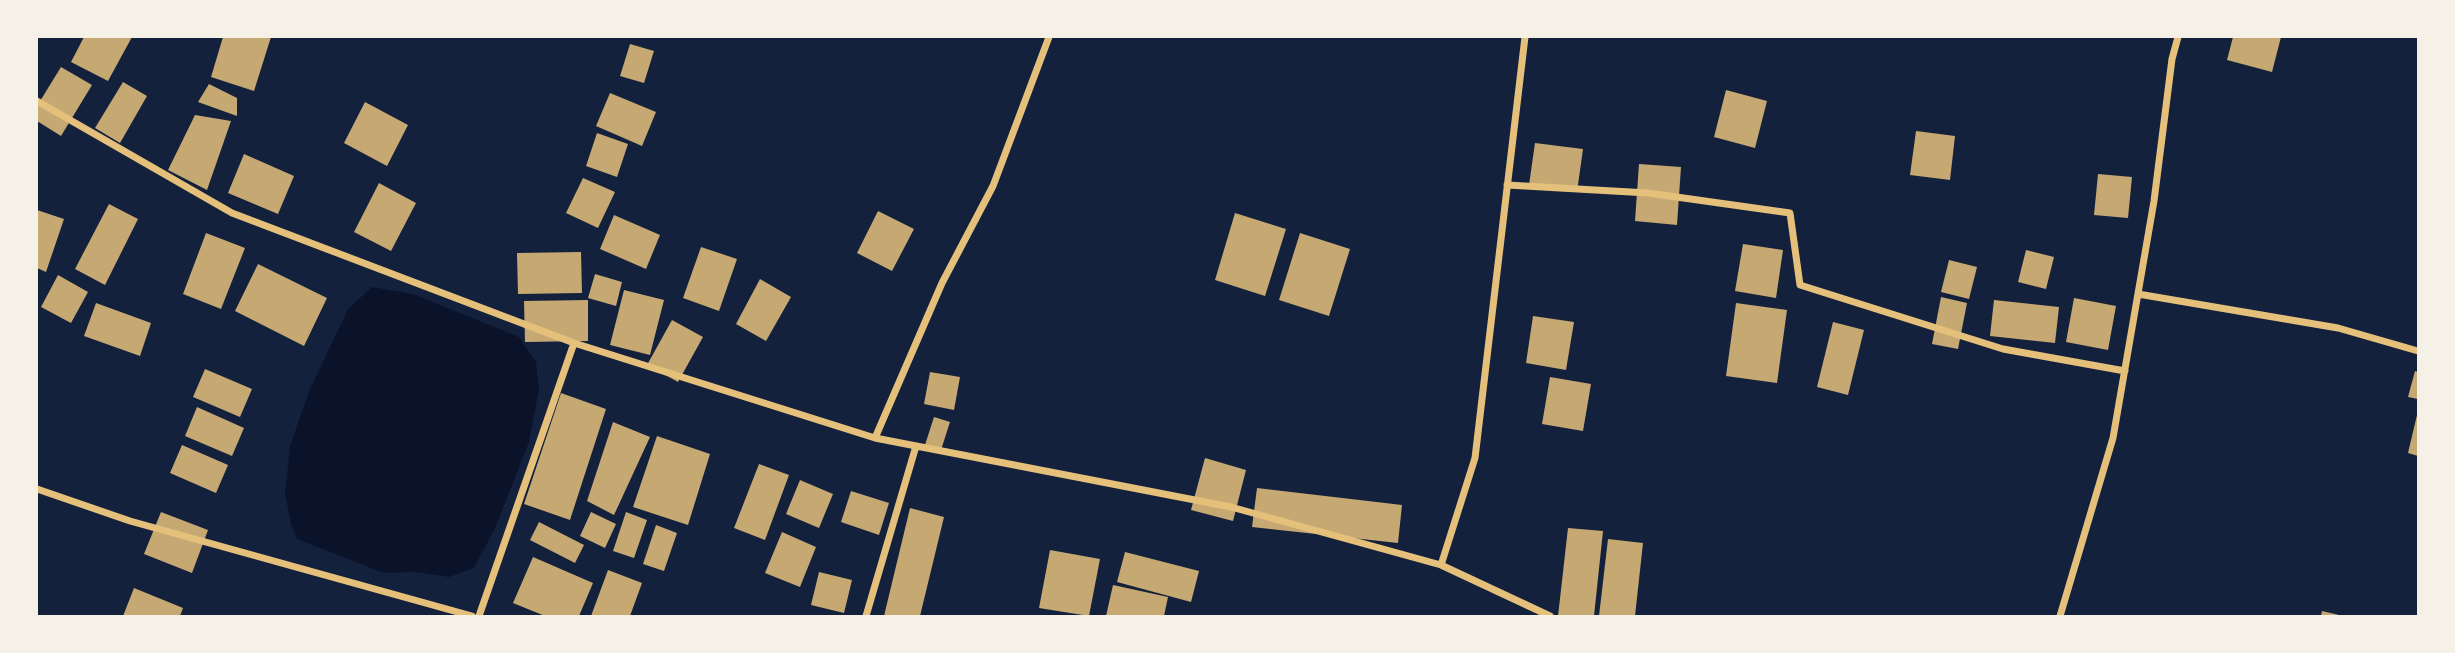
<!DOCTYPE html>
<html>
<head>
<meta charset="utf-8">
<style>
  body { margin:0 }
  #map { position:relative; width:2455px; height:653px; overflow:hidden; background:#14213d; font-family:Karla,sans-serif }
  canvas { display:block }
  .frame { position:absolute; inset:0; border:38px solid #f6f1e7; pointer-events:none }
</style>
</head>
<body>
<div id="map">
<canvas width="2455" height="653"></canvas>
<div class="frame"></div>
</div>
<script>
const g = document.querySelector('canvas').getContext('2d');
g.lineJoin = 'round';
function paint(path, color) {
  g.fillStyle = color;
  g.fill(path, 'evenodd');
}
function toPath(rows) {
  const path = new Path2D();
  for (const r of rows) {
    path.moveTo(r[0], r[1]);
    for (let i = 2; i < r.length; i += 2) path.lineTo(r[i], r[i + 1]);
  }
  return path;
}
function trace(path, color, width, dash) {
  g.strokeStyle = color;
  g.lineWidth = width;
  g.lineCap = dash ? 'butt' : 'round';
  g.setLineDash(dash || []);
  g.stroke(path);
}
const water = toPath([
  [372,287,413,294,519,337,536,362,539,389,529,442,495,528,474,568,449,577,415,572,384,573,297,539,291,524,285,493,290,446,310,389,348,309]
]);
const building = toPath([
  [84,37,132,37,108,81,71,62],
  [223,37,271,37,254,91,211,77],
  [2233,37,2281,37,2272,72,2227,60],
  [630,44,654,51,644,83,620,76],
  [61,67,92,85,61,136,37,121,37,106],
  [123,82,147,96,120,143,95,128],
  [209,84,237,98,237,116,198,102],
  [1726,90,1767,101,1755,148,1714,137],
  [610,93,656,112,642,146,596,126],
  [365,102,408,125,387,166,344,143],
  [195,115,231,121,207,190,168,170],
  [1916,131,1955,136,1950,180,1910,175],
  [597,133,628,144,617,177,586,166],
  [1535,143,1583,149,1577,192,1529,185],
  [244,154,294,176,278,214,228,193],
  [1639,164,1681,167,1677,225,1635,221],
  [2098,174,2132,177,2128,218,2094,215],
  [583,178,615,192,598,228,566,213],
  [379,183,416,203,391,251,354,232],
  [109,204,138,219,105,285,75,269],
  [37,210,64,219,46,272,37,268],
  [878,211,914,229,892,271,857,253],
  [1235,213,1286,229,1265,296,1215,280],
  [614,215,660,235,646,269,600,249],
  [206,233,245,248,221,309,183,294],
  [1300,233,1350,249,1329,316,1279,300],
  [1743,244,1783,250,1776,298,1735,291],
  [701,247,737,259,719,311,683,298],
  [2026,250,2054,257,2046,289,2018,282],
  [581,252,582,293,518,294,517,253],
  [1949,260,1977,267,1969,299,1941,292],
  [258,264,327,298,304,346,235,311],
  [595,274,622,282,616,306,588,298],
  [58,275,88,292,71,323,41,307],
  [760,279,791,297,766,341,736,324],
  [624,290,664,300,650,355,610,345],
  [1941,297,1967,303,1958,349,1932,344],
  [2074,298,2116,306,2108,350,2066,342],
  [588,300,588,341,525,342,524,301],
  [1994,300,2059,307,2055,343,1990,336],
  [96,303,151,323,140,356,84,336],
  [1736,303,1787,310,1777,383,1726,376],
  [1533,316,1574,322,1566,370,1526,363],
  [672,320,703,337,678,382,647,365],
  [1833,322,1864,330,1848,395,1817,387],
  [205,369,252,389,240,417,193,397],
  [2415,371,2418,372,2418,399,2408,397],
  [930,372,960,377,954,410,924,404],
  [1550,377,1591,384,1583,431,1542,424],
  [561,393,606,409,570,520,524,504],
  [197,407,244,428,232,456,185,436],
  [2417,415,2418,415,2418,456,2408,453],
  [934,417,950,422,940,453,924,448],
  [613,422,650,437,614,515,587,501],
  [657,436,710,454,688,525,633,507],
  [182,445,228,465,216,493,170,473],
  [1205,458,1246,470,1233,521,1191,510],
  [759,464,789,475,765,540,734,528],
  [800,480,833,494,819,528,786,514],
  [1257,488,1402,505,1398,543,1252,527],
  [851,491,889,503,879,535,841,522],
  [910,508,944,517,920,616,884,616],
  [161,512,208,530,192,573,144,554],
  [591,512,616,524,605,548,580,536],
  [626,512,647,520,634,558,613,551],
  [539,522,584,545,575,563,530,540],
  [656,525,677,533,664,571,643,564],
  [1568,528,1603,531,1594,616,1558,616],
  [782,532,816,547,800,587,765,573],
  [1608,539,1643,543,1635,616,1599,616],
  [1050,550,1100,559,1089,616,1039,608],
  [1125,552,1199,571,1191,602,1117,582],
  [533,557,593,583,579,616,545,616,513,603],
  [608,570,642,583,630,616,591,616],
  [819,572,852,580,844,613,811,605],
  [1113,585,1168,597,1164,616,1106,616],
  [134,588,183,608,180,616,123,616],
  [2322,611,2339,615,2339,616,2321,616]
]);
const minor = toPath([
  [37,101,232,213,574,343,875,438,1231,507,1441,565,1550,616],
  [1507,185,1648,193,1790,213,1800,285,2003,349,2125,371],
  [2138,294,2338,328,2418,351],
  [875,438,942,283,993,186,1049,37],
  [37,489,130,521,472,616],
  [1441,565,1475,458,1525,37],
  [479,616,574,343],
  [866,616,916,446],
  [2060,616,2113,438,2154,201,2172,59,2178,37]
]);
paint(water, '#0b132b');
paint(building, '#c6a872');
trace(minor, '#e5c07b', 7);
</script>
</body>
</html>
